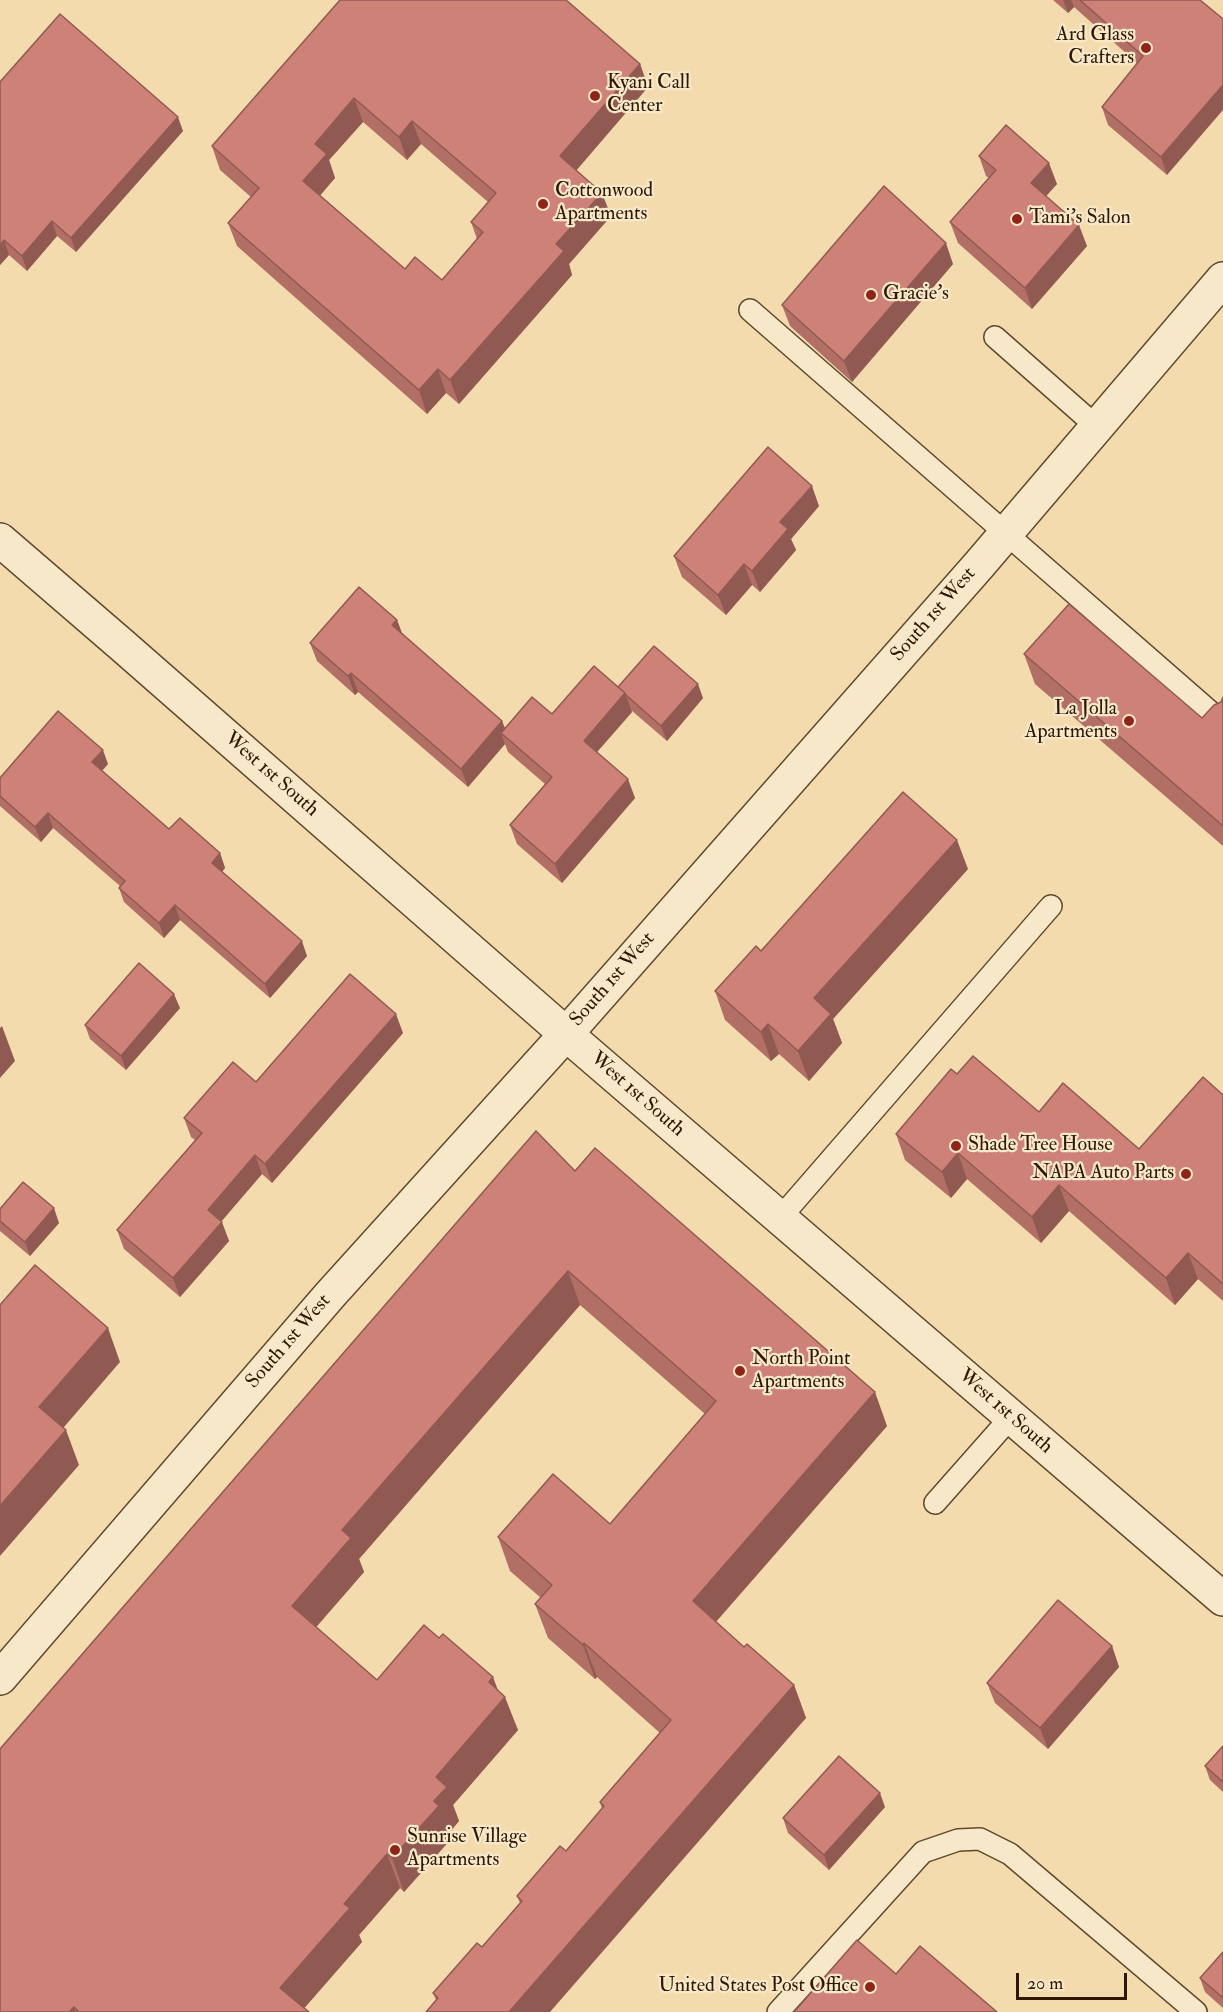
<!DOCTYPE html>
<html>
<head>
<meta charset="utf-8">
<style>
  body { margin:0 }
  #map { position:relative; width:1223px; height:2012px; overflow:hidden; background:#f3dbae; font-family:"IM FELL Double Pica",serif }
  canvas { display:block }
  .scale { position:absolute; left:1016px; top:1973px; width:111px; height:27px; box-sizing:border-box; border:3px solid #2e1802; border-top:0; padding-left:8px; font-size:18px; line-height:21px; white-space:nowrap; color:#2e1802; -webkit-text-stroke:4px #f7e8ca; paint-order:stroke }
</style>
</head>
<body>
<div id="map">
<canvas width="1223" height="2012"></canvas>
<div class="scale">20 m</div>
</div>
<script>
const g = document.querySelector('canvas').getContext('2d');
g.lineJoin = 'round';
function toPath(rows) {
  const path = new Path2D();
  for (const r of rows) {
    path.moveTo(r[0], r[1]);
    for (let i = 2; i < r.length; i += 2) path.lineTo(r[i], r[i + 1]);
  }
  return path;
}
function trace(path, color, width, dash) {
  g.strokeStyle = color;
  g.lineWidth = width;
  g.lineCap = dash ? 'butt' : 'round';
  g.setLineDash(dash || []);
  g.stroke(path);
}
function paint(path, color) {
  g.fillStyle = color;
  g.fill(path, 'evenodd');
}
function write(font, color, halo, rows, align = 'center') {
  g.font = font + ' "IM FELL Double Pica",serif';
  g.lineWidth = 4.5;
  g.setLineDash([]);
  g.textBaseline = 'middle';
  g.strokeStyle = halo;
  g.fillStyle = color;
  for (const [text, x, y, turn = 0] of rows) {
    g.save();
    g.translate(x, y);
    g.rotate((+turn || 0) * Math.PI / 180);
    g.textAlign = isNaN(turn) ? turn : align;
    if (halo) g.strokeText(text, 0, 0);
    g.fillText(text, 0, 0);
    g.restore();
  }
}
const service = toPath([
  [750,310,1223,723],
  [995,337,1097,427],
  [780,1218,1051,906],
  [935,1503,1011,1417],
  [778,2012,923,1852,958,1840,980,1839,1010,1854,1196,2012]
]);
const minor = toPath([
  [0,540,123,646,566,1034,1223,1599]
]);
const tertiary = toPath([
  [0,1678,330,1295,566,1034,979,565,1223,279]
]);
const wall = toPath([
  [340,0,640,64,648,87,576,170,611,216,569,264,572,275,459,404,446,393,427,414,237,246,228,223,251,197,220,170,212,146],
  [363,122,407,160,421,144,488,202,471,222,477,239,442,280,405,269,320,195,335,178,329,160],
  [1053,0,1200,0,1167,175,1108,125,1102,107,1137,63,1074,7,1068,13],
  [0,82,183,131,76,252,57,236,27,271,9,255,0,265],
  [979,156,1057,184,1046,196,1087,246,1032,309,958,243,950,222,989,178,986,176],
  [953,264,852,382,790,326,782,305],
  [819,506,791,539,796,550,760,592,752,585,726,615,682,577,674,556],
  [397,620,402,633,502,721,505,728,552,714,618,687,703,698,667,741,631,710,632,712,597,752,635,798,562,883,517,844,510,825,545,784,508,752,505,744,468,787,358,692,355,695,317,661,310,643],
  [1024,654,1202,718,1221,702,1223,697,1223,846,1035,684],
  [108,764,102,771,169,829,220,853,225,868,222,872,307,956,270,998,180,920,164,938,124,902,119,888,120,886,53,828,41,842,0,806,0,778],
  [968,869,833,1019,842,1043,809,1081,779,1054,771,1061,725,1020,715,991,761,951],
  [180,1008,126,1070,90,1039,85,1025],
  [403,1033,272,1183,262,1174,221,1221,229,1241,180,1297,124,1249,117,1230,195,1140,191,1137,184,1118,256,1082],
  [957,1074,1039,1112,1139,1149,1223,1095,1223,1301,1198,1279,1175,1305,1069,1211,1041,1243,967,1179,951,1198,905,1160,896,1134],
  [575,1171,887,1426,716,1622,744,1647,794,1685,806,1718,436,2000,433,1993,482,1947,520,1903,517,1896,566,1851,602,1809,600,1802,660,1733,597,1677,595,1679,548,1638,535,1604,541,1598,510,1571,498,1537,610,1524,705,1414,580,1305,359,1559,364,1572,316,1627,377,1680,498,1690,518,1730,453,1805,459,1821,449,1833,451,1839,404,1892,400,1888,359,1935,362,1942,304,2008,309,2012,0,2012],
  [0,1209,59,1223,30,1256,0,1231],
  [1112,1646,1119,1667,1048,1749,995,1703,987,1683],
  [1223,1746,1223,1792,1210,1780,1205,1766],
  [885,1807,829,1870,788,1833,783,1818],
  [1223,1952,1223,2008,1205,1992,1200,1978]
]);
const shadedWall = toPath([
  [1063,0,1071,0,1074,7,1068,13],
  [640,64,648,87,569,179,560,156],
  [1223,85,1223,110,1167,175,1161,157],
  [354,98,363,122,329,160,335,178,312,205,303,181,315,144],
  [178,117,183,131,76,252,71,238],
  [412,121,421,144,407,160,399,137],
  [1049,163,1057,184,1039,204,1031,183],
  [602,193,611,216,569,264,572,275,459,404,450,380,556,244],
  [52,221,57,236,27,271,22,256],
  [1079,225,1087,246,1032,309,1025,288],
  [4,240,9,255,0,265,0,245],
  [946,243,953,264,852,382,844,361],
  [438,369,446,393,427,414,419,390],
  [812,486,819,506,791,539,796,550,760,592,752,571,780,522],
  [744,564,752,585,726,615,718,595],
  [397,620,404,639,392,625],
  [351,673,358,692,355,695,348,676],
  [698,684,703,698,667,741,661,726],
  [625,693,632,712,590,760,584,741],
  [502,721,509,740,501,733,505,744,468,787,461,769],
  [103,750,108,764,97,776,92,762],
  [628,779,635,798,562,883,555,864],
  [48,813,53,828,41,842,35,827],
  [957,840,968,869,833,1019,842,1043,809,1081,798,1051,814,998],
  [220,853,225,868,217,877,212,863],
  [175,905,180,920,164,938,159,923],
  [302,941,307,956,270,998,265,984],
  [174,994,180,1008,126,1070,121,1056],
  [396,1014,403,1033,272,1183,265,1164],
  [768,1024,779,1054,771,1061,761,1032],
  [2,1026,15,1061,0,1078,0,1028],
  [958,1153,967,1179,951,1198,942,1172],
  [255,1155,262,1174,215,1229,208,1210],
  [1059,1185,1069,1211,1041,1243,1032,1217],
  [54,1208,59,1223,30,1256,25,1242],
  [222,1222,229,1241,180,1297,173,1278],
  [1188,1253,1198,1279,1175,1305,1166,1278],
  [568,1271,580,1305,359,1559,364,1572,305,1640,292,1606,342,1530],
  [108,1328,120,1362,52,1441,39,1407],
  [875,1392,887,1426,705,1634,693,1601],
  [66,1430,79,1465,0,1556,0,1506],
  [584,1643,597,1677,595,1679,583,1645],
  [1112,1646,1119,1667,1048,1749,1040,1728],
  [493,1677,502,1701,505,1697,518,1730,453,1805,459,1821,449,1833,451,1839,404,1892,392,1858,434,1801,436,1777,489,1682],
  [794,1685,806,1718,550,2012,509,2012],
  [880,1793,885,1807,829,1870,824,1855],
  [387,1854,400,1888,359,1935,362,1942,301,2012,280,1988,344,1904],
  [74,2007,76,2012,69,2012]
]);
const building = toPath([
  [340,0,566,0,640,64,560,156,602,193,556,244,564,251,450,380,438,369,419,390,228,223,259,188,212,146,340,0],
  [354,98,399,137,412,121,496,193,471,222,483,232,442,280,415,257,405,269,303,181,327,154,315,144,354,98],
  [1080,0,1200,0,1223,19,1223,85,1161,157,1102,107,1143,56,1080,0],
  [60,14,178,117,71,238,52,221,22,256,4,240,0,245,0,82,60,14],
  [1006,125,1049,163,1031,183,1079,225,1025,288,950,222,996,170,979,156,1006,125],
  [884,186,946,243,844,361,782,305,884,186],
  [768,447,812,486,780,522,788,529,752,571,744,564,718,595,674,556,768,447],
  [359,587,397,620,392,625,502,721,461,769,351,673,348,676,310,643,359,587],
  [1069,604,1202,718,1214,705,1221,702,1223,697,1223,826,1024,654,1069,604],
  [654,646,698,684,661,726,626,695,625,693,618,687,654,646],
  [594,666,625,693,584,741,628,779,555,864,510,825,552,777,501,733,532,697,552,714,594,666],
  [58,711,103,750,92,762,169,829,180,818,220,853,212,863,302,941,265,984,175,905,159,923,119,888,125,881,48,813,35,827,0,796,0,778,58,711],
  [903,792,957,840,814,998,831,1014,798,1051,768,1024,761,1032,715,991,756,946,761,951,903,792],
  [139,963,174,994,121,1056,85,1025,139,963],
  [350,974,396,1014,265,1164,255,1155,208,1210,222,1222,173,1278,117,1230,202,1133,184,1118,233,1062,256,1082,350,974],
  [973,1056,1039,1112,1063,1083,1139,1149,1203,1077,1223,1095,1223,1284,1188,1253,1166,1278,1059,1185,1032,1217,958,1153,942,1172,896,1134,951,1069,957,1074,973,1056],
  [536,1131,575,1171,595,1148,875,1392,693,1601,744,1647,747,1644,794,1685,509,2012,426,2012,438,1998,433,1993,477,1943,482,1947,522,1901,517,1896,560,1846,566,1851,604,1806,600,1802,671,1720,584,1643,583,1645,535,1604,552,1585,498,1537,553,1474,610,1524,716,1401,568,1271,342,1530,351,1538,292,1606,377,1680,424,1625,439,1638,443,1634,493,1677,489,1682,505,1697,436,1777,447,1787,434,1801,439,1806,392,1858,387,1854,344,1904,350,1908,280,1988,309,2012,79,2012,74,2007,69,2012,0,2012,0,1749,536,1131],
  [23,1182,54,1208,25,1242,0,1221,0,1209,23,1182],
  [35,1265,108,1328,39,1407,66,1430,0,1506,0,1305,35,1265],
  [1058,1600,1112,1646,1040,1728,987,1683,1058,1600],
  [1223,1746,1223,1782,1205,1766,1223,1746],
  [839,1756,880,1793,824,1855,783,1818,839,1756],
  [857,1940,896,1974,920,1946,997,2012,794,2012,857,1940],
  [1223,1952,1223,1998,1200,1978,1223,1952]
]);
const markers = [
  [1146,48,6,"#8f2418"],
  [595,96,6,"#8f2418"],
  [543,204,6,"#8f2418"],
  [1017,219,6,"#8f2418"],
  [871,295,6,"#8f2418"],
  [1129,721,6,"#8f2418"],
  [956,1146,6,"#8f2418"],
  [1186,1174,6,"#8f2418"],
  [740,1371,6,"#8f2418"],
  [395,1850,6,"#8f2418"],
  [870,1987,6,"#8f2418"]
];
const poiNames = [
  ["Ard Glass",1134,36,"right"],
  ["Crafters",1134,59,"right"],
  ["Kyani Call",607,84],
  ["Center",607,107],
  ["Cottonwood",555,192],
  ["Apartments",555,215],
  ["Tami's Salon",1029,219],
  ["Gracie's",883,295],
  ["La Jolla",1117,710,"right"],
  ["Apartments",1117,733,"right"],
  ["Shade Tree House",968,1146],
  ["NAPA Auto Parts",1174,1174,"right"],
  ["North Point",752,1360],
  ["Apartments",752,1383],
  ["Sunrise Village",407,1838],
  ["Apartments",407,1861],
  ["United States Post Office",858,1987,"right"]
];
const streetNames = [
  ["South 1st West",934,615,-49],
  ["West 1st South",271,775,41],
  ["South 1st West",613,980,-49],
  ["West 1st South",637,1095,41],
  ["South 1st West",289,1342,-49],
  ["West 1st South",1005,1412,41]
];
trace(service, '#5f492d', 24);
trace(minor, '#5f492d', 36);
trace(tertiary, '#5f492d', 36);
trace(service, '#f7e8ca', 21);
trace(minor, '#f7e8ca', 33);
trace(tertiary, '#f7e8ca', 33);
paint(wall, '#b16f65');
paint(shadedWall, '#905a53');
paint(building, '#ce8176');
trace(building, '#905a53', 1.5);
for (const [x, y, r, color] of markers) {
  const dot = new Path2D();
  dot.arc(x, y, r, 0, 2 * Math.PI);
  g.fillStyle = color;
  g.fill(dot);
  trace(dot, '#f7e8ca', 2);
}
write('20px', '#2e1802', '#f7e8ca', poiNames, 'left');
write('20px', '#2e1802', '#f7e8ca', streetNames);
</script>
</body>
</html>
